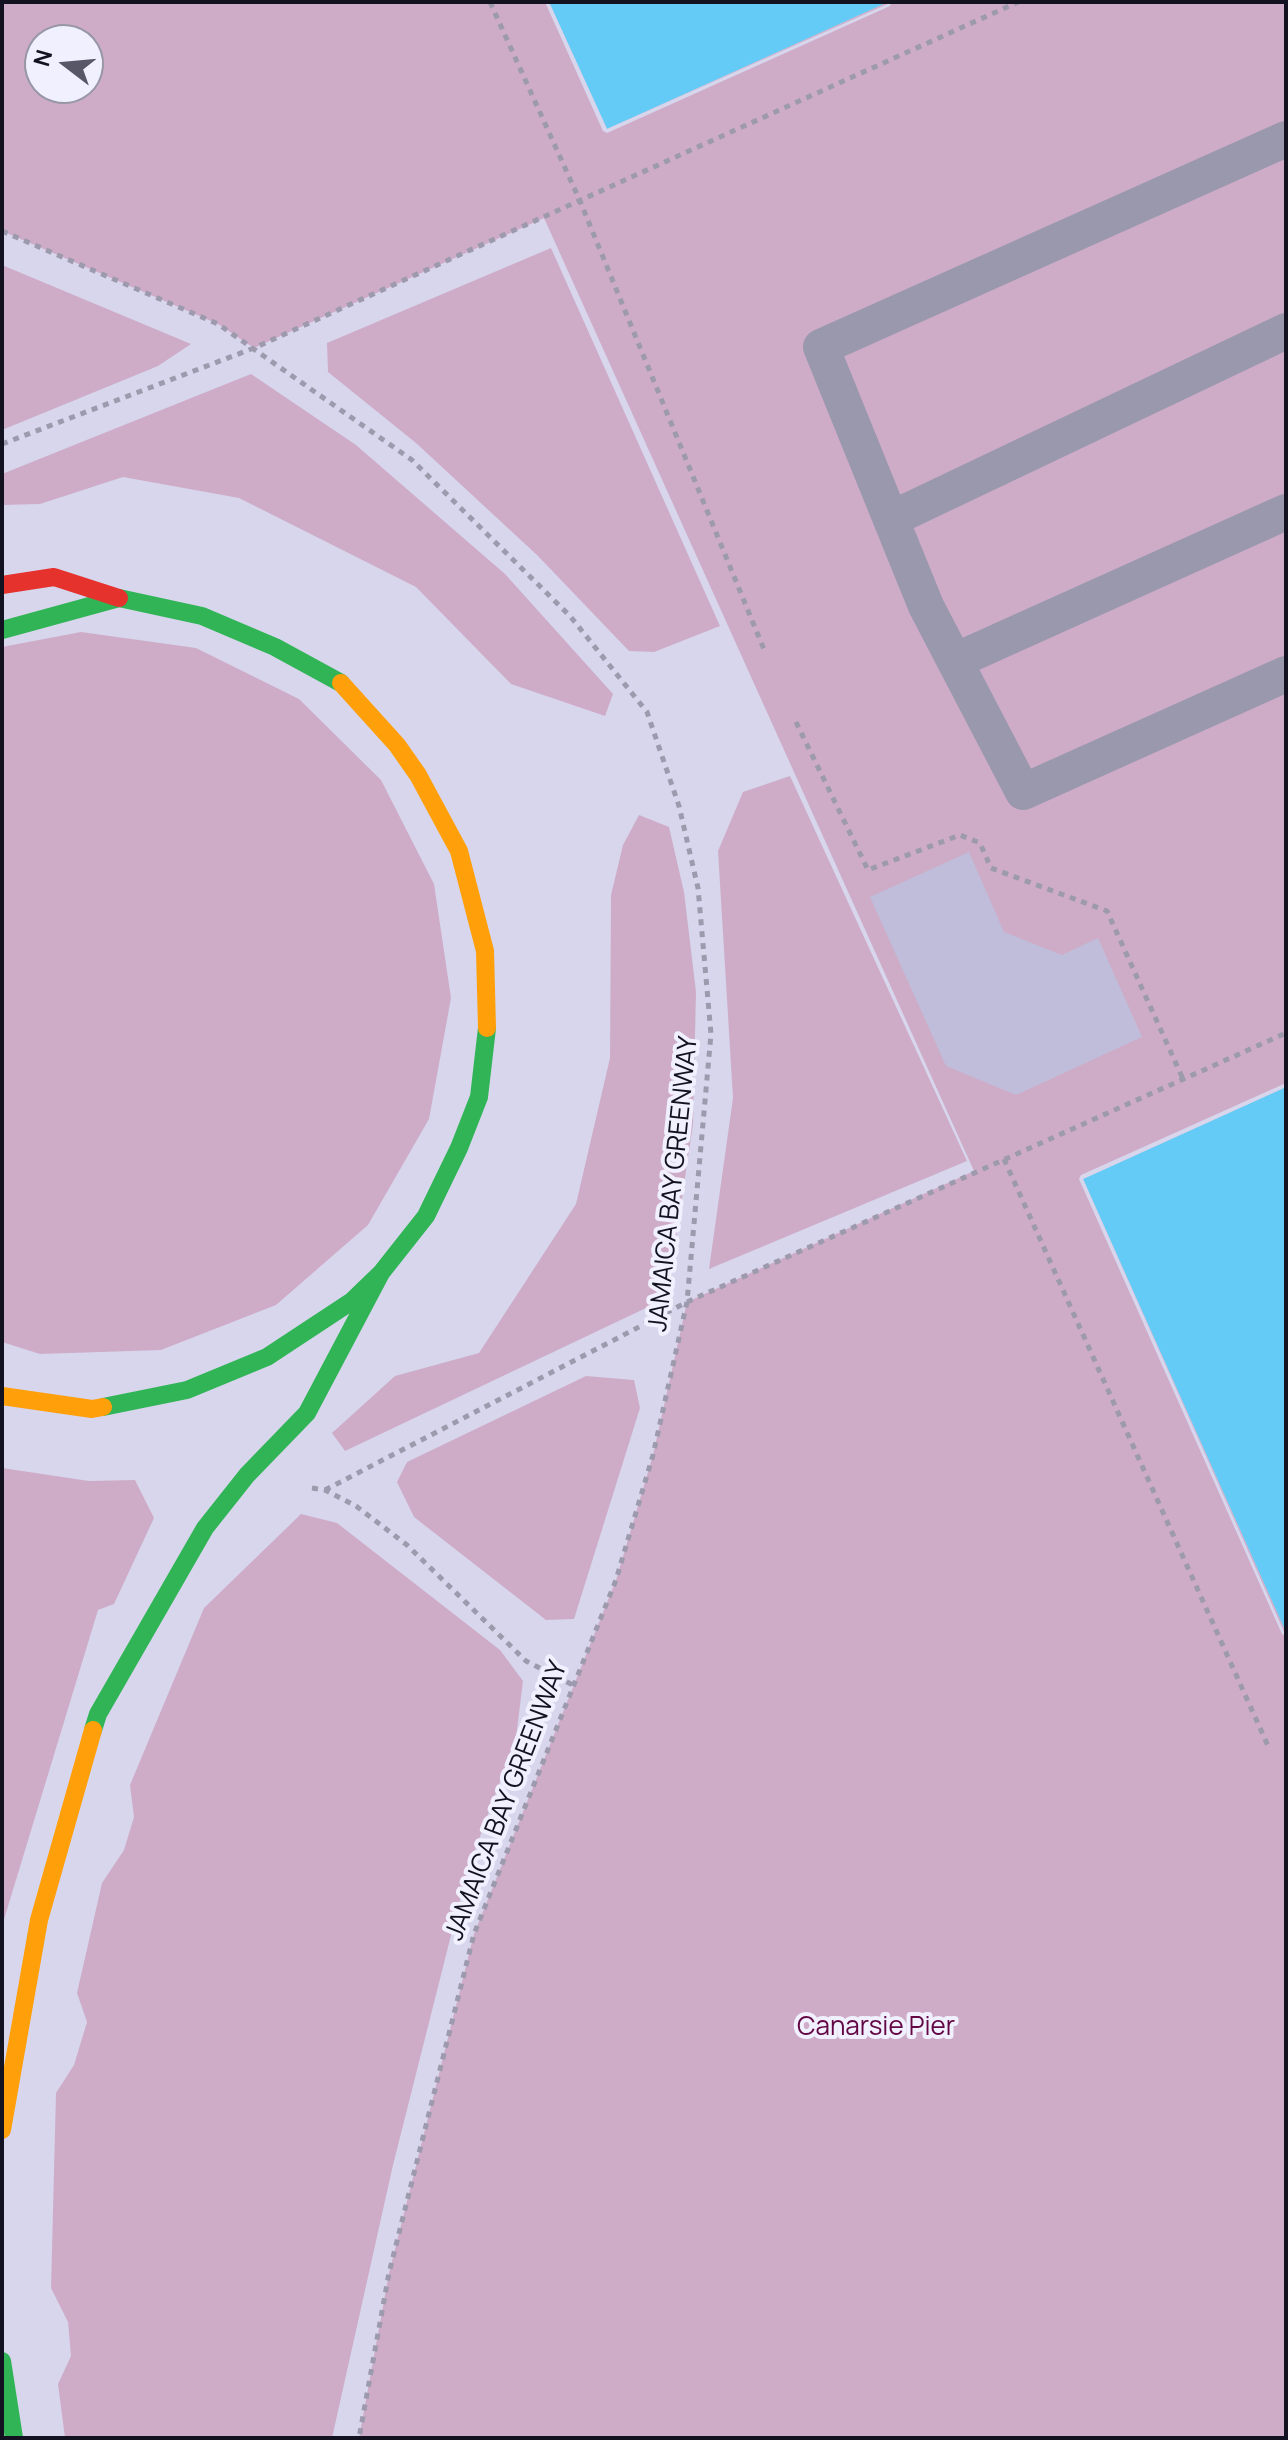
<!DOCTYPE html>
<html>
<head>
<meta charset="utf-8">
<style>
  body { margin:0 }
  #map { position:relative; width:1288px; height:2440px; overflow:hidden; background:#d7d6ed; font-family:Manrope,sans-serif }
  canvas { display:block }
  .frame { position:absolute; inset:0; border:4px solid #131220; pointer-events:none }
  .north { position:absolute; left:24px; top:24px; width:80px; height:80px; box-sizing:border-box; background:#f1f0fe; border:2px solid #9897a5; border-radius:50%; rotate:286deg; font-size:22px; font-weight:700; line-height:32px; text-align:center; color:#131220 }
  .north::after { content:''; display:block; margin:auto; width:28px; height:36px; background:#585768; clip-path:polygon(50% 0,100% 100%,50% 72%,0 100%) }
</style>
</head>
<body>
<div id="map">
<canvas width="1288" height="2440"></canvas>
<div class="frame"></div>
<div class="north">N</div>
</div>
<script>
const g = document.querySelector('canvas').getContext('2d');
g.lineJoin = 'round';
function paint(path, color) {
  g.fillStyle = color;
  g.fill(path, 'evenodd');
}
function toPath(rows) {
  const path = new Path2D();
  for (const r of rows) {
    path.moveTo(r[0], r[1]);
    for (let i = 2; i < r.length; i += 2) path.lineTo(r[i], r[i + 1]);
  }
  return path;
}
function trace(path, color, width, dash) {
  g.strokeStyle = color;
  g.lineWidth = width;
  g.lineCap = dash ? 'butt' : 'round';
  g.setLineDash(dash || []);
  g.stroke(path);
}
function write(font, color, halo, rows, align = 'center') {
  g.font = font + ' Manrope,sans-serif';
  g.lineWidth = 8;
  g.setLineDash([]);
  g.textBaseline = 'middle';
  g.strokeStyle = halo;
  g.fillStyle = color;
  for (const [text, x, y, turn = 0] of rows) {
    g.save();
    g.translate(x, y);
    g.rotate((+turn || 0) * Math.PI / 180);
    g.textAlign = isNaN(turn) ? turn : align;
    if (halo) g.strokeText(text, 0, 0);
    g.fillText(text, 0, 0);
    g.restore();
  }
}
const green = toPath([
  [2,2,549,2,607,129,888,2,1286,2,1286,1087,1083,1179,1286,1632,1286,2438,359,2438,389,2273,474,1934,616,1580,653,1455,687,1302,974,1171,544,218,254,348,218,324,2,231],
  [40,40,88,40,88,88,40,88],
  [551,248,720,626,654,652,629,651,537,555,416,443,328,372,327,343],
  [2,265,191,344,158,366,2,430],
  [251,374,356,445,505,574,613,694,605,716,511,684,416,587,239,498,123,477,40,504,2,505,2,474],
  [81,632,196,648,299,699,381,780,434,884,451,998,429,1119,368,1225,276,1305,161,1350,40,1354,2,1342,2,647],
  [790,776,967,1161,709,1269,733,1098,718,851,743,792],
  [639,815,669,827,684,892,696,992,693,1124,667,1298,345,1451,332,1433,395,1376,479,1353,576,1204,610,1058,611,895,623,845],
  [586,1376,634,1380,640,1408,574,1619,546,1620,414,1517,397,1482,407,1462],
  [2,1468,89,1481,135,1480,154,1518,114,1604,98,1610,2,1926],
  [301,1514,337,1523,500,1650,523,1681,516,1738,467,1872,393,2165,332,2438,65,2438,58,2384,71,2356,68,2322,51,2288,56,2093,74,2065,87,2022,77,1993,102,1883,124,1850,134,1817,130,1785,204,1608]
]);
const water = toPath([
  [549,2,888,2,607,129],
  [1286,1087,1286,1632,1083,1179]
]);
const pier = toPath([
  [545,2,549,2,607,129,892,2,890,6,607,133,603,131],
  [1286,1083,1286,1087,1083,1179,1286,1636,1282,1634,1079,1179,1081,1175]
]);
const building = toPath([
  [969,852,1004,932,1062,955,1098,938,1142,1037,1016,1095,946,1066,870,897]
]);
const path = toPath([
  [490,2,580,201,765,652],
  [2,231,218,324,412,460,570,616,647,712,679,806,698,888,711,1034,687,1302,653,1455,616,1580,474,1934,389,2273,359,2438],
  [2,444,254,348,1018,2],
  [796,722,868,870,960,835,980,843,991,868,1107,911,1183,1079],
  [1004,1159,1269,1748],
  [312,1488,325,1490,356,1506,407,1545,526,1661,573,1685],
  [325,1490,687,1302,1286,1033]
]);
const lane = toPath([
  [1286,139,821,347,926,606,1023,792,1286,674],
  [891,519,1286,331],
  [955,661,1286,512]
]);
const fast = toPath([
  [2,630,119,598,202,616,275,647,341,683],
  [103,1407,187,1390,267,1357,352,1301,381,1273,426,1216,459,1148,479,1097,487,1028],
  [93,1730,98,1714,205,1528,247,1475,307,1413,381,1273],
  [2,2361,14,2438]
]);
const slow = toPath([
  [341,683,397,745,418,775,459,851,485,951,487,1028],
  [2,1396,92,1409,103,1407],
  [2,2130,39,1920,93,1730]
]);
const jam = toPath([
  [2,585,54,577,119,598]
]);
const streetNames = [
  ["JAMAICA BAY GREENWAY",674,1184,-84],
  ["JAMAICA BAY GREENWAY",507,1801,-69]
];
const parkNames = [
  ["Canarsie Pier",876,2028]
];
paint(green, '#ceacc8');
paint(water, '#64cbf6');
paint(pier, '#d7d6ed');
paint(building, '#bfbdd9');
trace(path, '#9c9aac', 5, [6, 6]);
trace(lane, '#9a98ad', 36);
trace(fast, '#30b455', 18);
trace(slow, '#ff9f0a', 18);
trace(jam, '#e5322d', 18);
write('26px', '#131220', '#f1f0fe', streetNames);
write('26px', '#630744', '#f1f0fe', parkNames);
</script>
</body>
</html>
